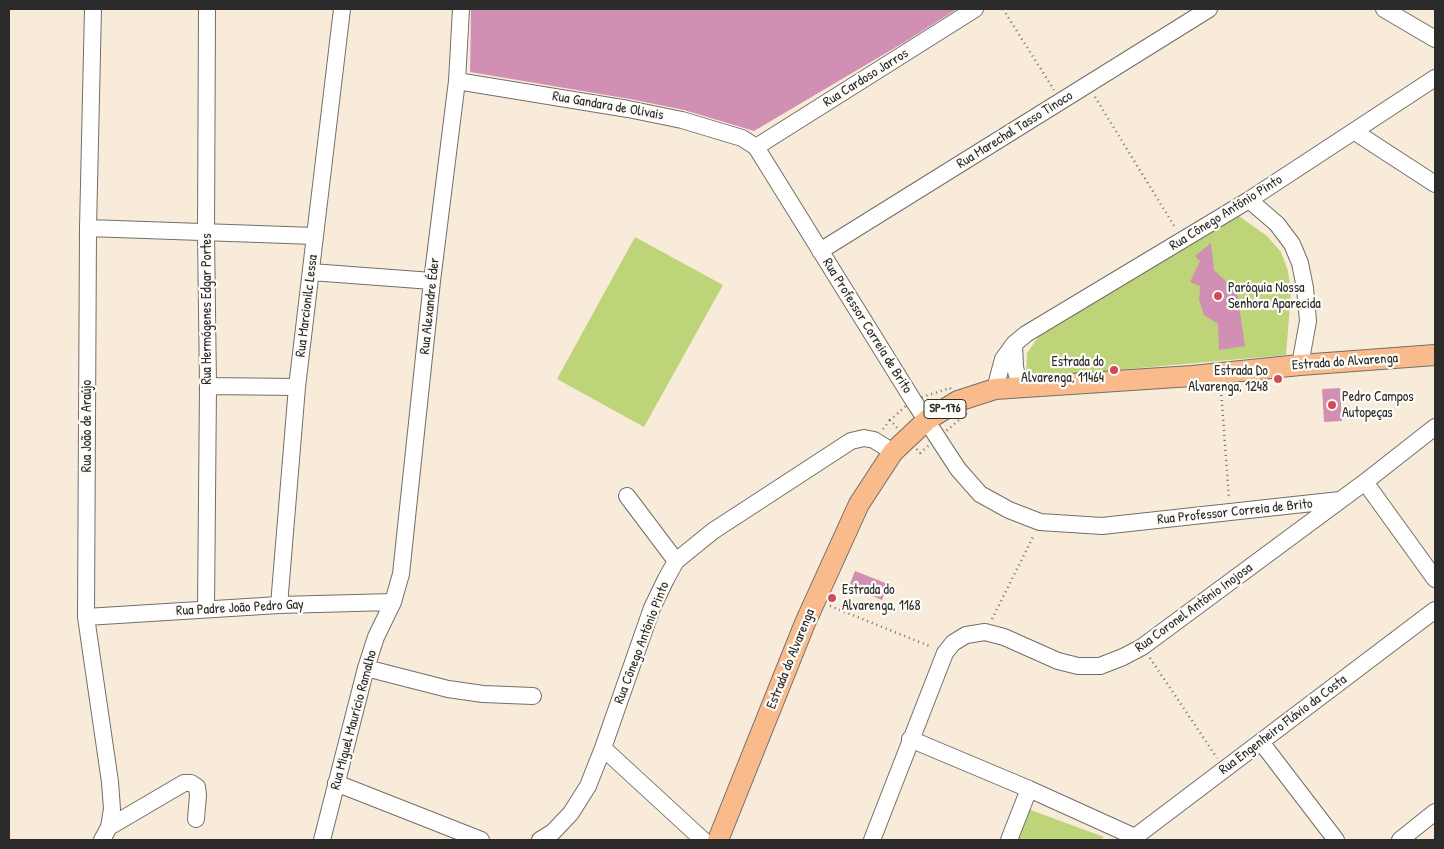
<!DOCTYPE html>
<html>
<head>
<meta charset="utf-8">
<style>
  body { margin:0 }
  #map { position:relative; width:1444px; height:849px; overflow:hidden; background:#f8ebd9; font-family:"Patrick Hand",sans-serif }
  canvas { display:block }
  .frame { position:absolute; inset:0; border:10px solid #2b2b2b; pointer-events:none }
</style>
</head>
<body>
<div id="map">
<canvas width="1444" height="849"></canvas>
<div class="frame"></div>
</div>
<script>
const g = document.querySelector('canvas').getContext('2d');
g.lineJoin = 'round';
function paint(path, color) {
  g.fillStyle = color;
  g.fill(path, 'evenodd');
}
function toPath(rows) {
  const path = new Path2D();
  for (const r of rows) {
    path.moveTo(r[0], r[1]);
    for (let i = 2; i < r.length; i += 2) path.lineTo(r[i], r[i + 1]);
  }
  return path;
}
function trace(path, color, width, dash) {
  g.strokeStyle = color;
  g.lineWidth = width;
  g.lineCap = dash ? 'butt' : 'round';
  g.setLineDash(dash || []);
  g.stroke(path);
}
function write(font, color, halo, rows, align = 'center') {
  g.font = font + ' "Patrick Hand",sans-serif';
  g.lineWidth = 4.5;
  g.setLineDash([]);
  g.textBaseline = 'middle';
  g.strokeStyle = halo;
  g.fillStyle = color;
  for (const [text, x, y, turn = 0] of rows) {
    g.save();
    g.translate(x, y);
    g.rotate((+turn || 0) * Math.PI / 180);
    g.textAlign = isNaN(turn) ? turn : align;
    if (halo) g.strokeText(text, 0, 0);
    g.fillText(text, 0, 0);
    g.restore();
  }
}
const green = toPath([
  [1236,214,1267,236,1281,252,1288,271,1291,293,1286,355,1026,378,1027,353,1039,336],
  [635,237,723,285,644,427,557,379],
  [1028,809,1104,837,1099,840,1016,840]
]);
const building = toPath([
  [471,9,957,9,903,43,754,131,684,110,630,99,470,72],
  [1211,243,1214,270,1237,292,1245,346,1219,350,1218,324,1204,315,1199,300,1200,286,1190,282,1200,261,1195,256],
  [1340,388,1342,421,1324,422,1322,389],
  [855,571,888,584,882,600,862,592,863,589,850,584]
]);
const path = toPath([
  [1003,9,1054,90],
  [1095,97,1176,229],
  [950,388,966,414,920,453,890,420,913,400,950,388],
  [1221,390,1229,499],
  [883,429,890,420],
  [830,606,932,647],
  [992,619,1034,535],
  [1150,658,1217,758]
]);
const minor = toPath([
  [93,9,88,228,86,617,110,782,112,809,109,827,102,840],
  [1384,9,1435,39],
  [457,81,628,109,682,120,742,138,756,147,913,400,958,469,980,494,1009,510,1040,522,1102,526,1340,500],
  [1355,132,1435,184],
  [756,147,975,9],
  [1249,200,1277,224,1292,244,1300,263,1305,288,1308,321,1300,365],
  [88,228,315,236],
  [820,251,1209,9],
  [311,272,432,281],
  [1014,344,1015,367,1020,388],
  [208,386,297,387],
  [995,389,1003,359,1014,344,1026,334,1249,200,1435,78],
  [1365,482,1435,579],
  [627,496,676,561],
  [279,605,297,387,342,9],
  [206,609,208,386,206,233,207,9],
  [86,617,279,605,393,602],
  [366,668,448,689,483,694,533,696],
  [910,739,1029,789,1135,837],
  [1261,742,1336,840],
  [603,748,703,840],
  [336,783,481,840],
  [109,827,184,783,191,783,197,787,198,795,196,819],
  [322,840,366,668,376,637,393,602,401,574,432,281,457,81,461,9],
  [540,840,553,832,571,813,588,786,603,748,652,608,666,579,676,561,713,531,851,441,864,438,874,440,893,452],
  [872,840,945,653,953,643,966,635,985,632,1004,637,1058,661,1078,666,1100,666,1123,657,1142,647,1365,482,1435,427],
  [1009,840,1029,789],
  [1131,840,1435,610],
  [1400,840,1435,812]
]);
const major = toPath([
  [718,840,805,623,859,504,893,452,927,420,958,401,995,389,1192,376,1300,365,1435,355]
]);
const markers = [
  [1218,296,5,"#d1495b"],
  [1114,370,5,"#d1495b"],
  [1278,379,5,"#d1495b"],
  [1332,405,5,"#d1495b"],
  [832,598,5,"#d1495b"]
];
const shields = [
  [945,409,42]
];
const shieldNames = [
  ["SP-176",945,409]
];
const streetNames = [
  ["Rua Cardoso Jarros",866,78,-32],
  ["Rua Gandara de Olivais",608,106,10],
  ["Rua Marechal Tasso Tinoco",1015,130,-32],
  ["Rua Cônego Antônio Pinto",1226,213,-32],
  ["Rua Marcionilc Lessa",307,306,-83],
  ["Rua Alexandre Éder",430,306,-84],
  ["Rua Hermógenes Edgar Portes",207,309,-90],
  ["Rua Professor Correia de Brito",867,326,58],
  ["Estrada do Alvarenga",1345,362,-4],
  ["Rua João de Araújo",87,426,-90],
  ["Rua Professor Correia de Brito",1235,512,-6],
  ["Rua Padre João Pedro Gay",240,608,-3],
  ["Rua Coronel Antônio Inojosa",1194,608,-36],
  ["Rua Cônego Antônio Pinto",642,643,-69],
  ["Estrada do Alvarenga",791,659,-68],
  ["Rua Miguel Maurício Ramalho",354,720,-75],
  ["Rua Engenheiro Flávio da Costa",1283,725,-37]
];
const poiNames = [
  ["Paróquia Nossa",1228,288],
  ["Senhora Aparecida",1228,304],
  ["Estrada do",1104,362,"right"],
  ["Alvarenga, 11464",1104,378,"right"],
  ["Estrada Do",1268,371,"right"],
  ["Alvarenga, 1248",1268,387,"right"],
  ["Pedro Campos",1342,397],
  ["Autopeças",1342,413],
  ["Estrada do",842,590],
  ["Alvarenga, 1168",842,606]
];
paint(green, '#bed478');
paint(building, '#d18fb3');
trace(minor, '#736e68', 18);
trace(major, '#736e68', 22);
trace(path, '#736e68', 2.5, [1, 4]);
trace(minor, '#fff', 16);
trace(major, '#fabb8c', 20);
for (const [x, y, r, color] of markers) {
  const dot = new Path2D();
  dot.arc(x, y, r, 0, 2 * Math.PI);
  g.fillStyle = color;
  g.fill(dot);
  trace(dot, '#fdfcf7', 2);
}
for (const [x, y, w] of shields) {
  const box = new Path2D();
  box.roundRect(x - w / 2, y - 9.5, w, 19, 4);
  g.fillStyle = '#fdfcf7';
  g.fill(box);
  trace(box, '#2b2b2b', 1);
}
write('bold 12px', '#2b2b2b', null, shieldNames);
write('14px', '#2b2b2b', '#fdfcf7', streetNames);
write('14px', '#2b2b2b', '#fdfcf7', poiNames, 'left');
</script>
</body>
</html>
